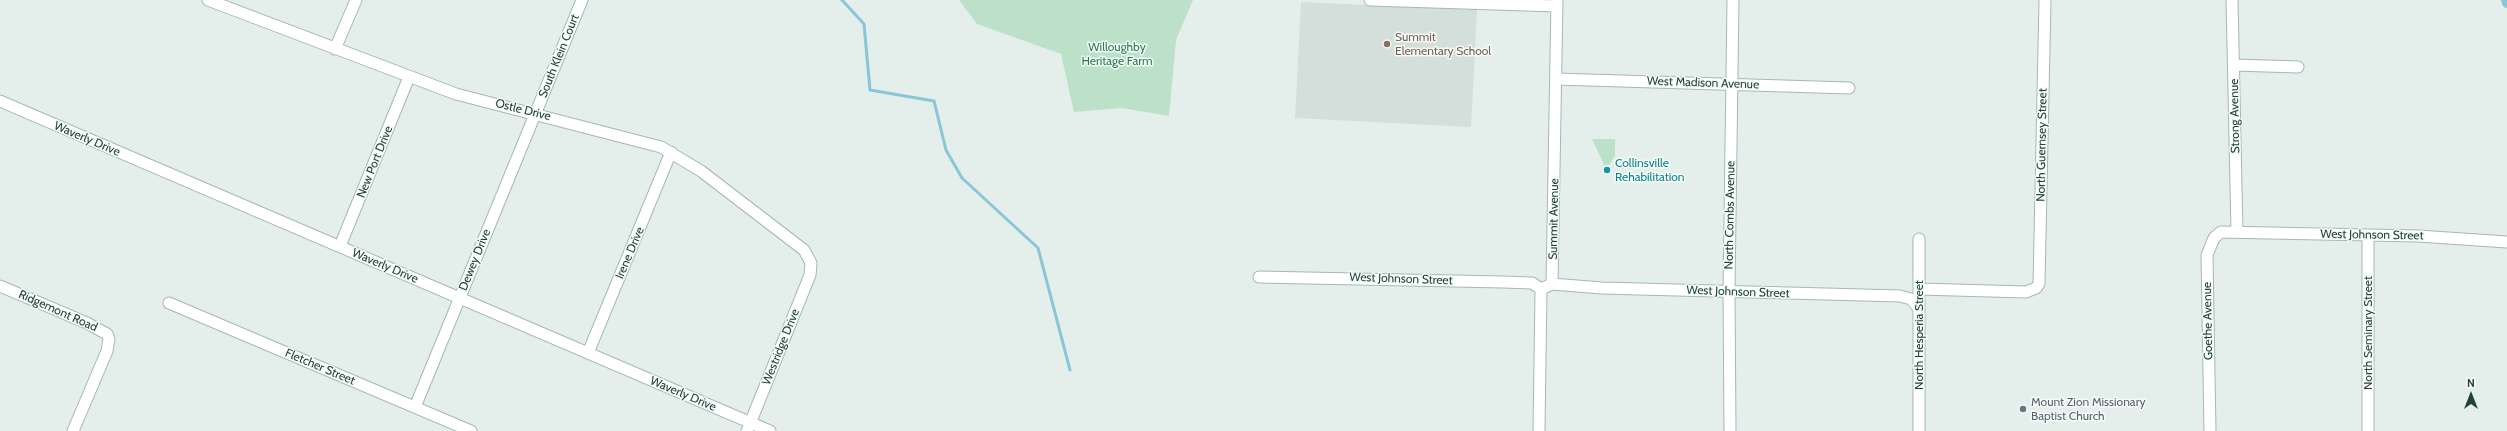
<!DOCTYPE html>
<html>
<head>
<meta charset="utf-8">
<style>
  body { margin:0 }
  #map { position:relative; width:2507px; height:431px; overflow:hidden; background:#e4efeb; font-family:Cabin,sans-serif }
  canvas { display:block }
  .north { position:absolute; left:2451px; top:375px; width:40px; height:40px; -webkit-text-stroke:3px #f5fbf8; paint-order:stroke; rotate:0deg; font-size:11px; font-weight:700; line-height:16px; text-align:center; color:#22423c }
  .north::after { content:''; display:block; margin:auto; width:14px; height:18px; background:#22423c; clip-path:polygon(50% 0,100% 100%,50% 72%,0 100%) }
</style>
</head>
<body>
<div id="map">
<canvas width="2507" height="431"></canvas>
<div class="north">N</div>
</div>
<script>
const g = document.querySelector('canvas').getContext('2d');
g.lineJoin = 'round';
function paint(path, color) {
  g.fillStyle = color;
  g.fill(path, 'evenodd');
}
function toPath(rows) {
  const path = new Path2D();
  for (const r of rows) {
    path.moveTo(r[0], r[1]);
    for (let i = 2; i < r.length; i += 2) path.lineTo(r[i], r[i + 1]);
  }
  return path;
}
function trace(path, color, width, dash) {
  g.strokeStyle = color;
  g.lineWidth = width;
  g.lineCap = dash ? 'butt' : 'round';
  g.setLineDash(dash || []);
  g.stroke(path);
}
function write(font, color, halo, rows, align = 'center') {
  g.font = font + ' Cabin,sans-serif';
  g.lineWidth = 3;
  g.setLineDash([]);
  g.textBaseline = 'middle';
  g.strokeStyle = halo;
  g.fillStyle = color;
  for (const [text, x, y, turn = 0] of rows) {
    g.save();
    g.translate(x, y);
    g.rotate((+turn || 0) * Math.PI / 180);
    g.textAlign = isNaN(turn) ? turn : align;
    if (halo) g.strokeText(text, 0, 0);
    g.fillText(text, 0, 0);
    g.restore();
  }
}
const built = toPath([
  [1301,2,1477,10,1471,127,1295,118]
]);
const green = toPath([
  [959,0,1193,0,1176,40,1169,116,1122,108,1074,112,1061,54,977,24],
  [1592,139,1615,139,1615,156,1606,169]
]);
const stream = toPath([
  [842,0,864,24,870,90,934,101,946,150,962,178,1038,248,1070,370]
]);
const canal = toPath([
  [2506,0,2507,3]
]);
const minor = toPath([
  [208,0,456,94,661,147,701,171,804,250,811,263,810,275,747,431],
  [1370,0,1557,6],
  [2232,0,2237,232],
  [335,49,356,0],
  [2234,65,2298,67],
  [1556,79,1849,88],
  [0,101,770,431],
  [2368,236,2368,431],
  [1919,239,1919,431],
  [340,246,409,77],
  [1259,277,1503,282,1532,283,1541,289],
  [1552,284,1557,0],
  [0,286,87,323,107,334,109,339,107,351,73,431],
  [1541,289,1552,284,1602,288,1900,296,1911,299,1919,309],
  [1919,289,2026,292,2036,288,2039,284,2045,0],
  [169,303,471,431],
  [588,353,671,152],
  [415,407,582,0],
  [1539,431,1541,289],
  [1730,431,1729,291,1733,0],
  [2210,431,2207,255,2214,238,2221,232,2418,236,2507,242]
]);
const markers = [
  [1387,44,4,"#8d6e63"],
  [1607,170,4,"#0f9aa8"],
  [2023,409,4,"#6b7280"]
];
const educationNames = [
  ["Summit",1395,37],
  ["Elementary School",1395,51]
];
const parkNames = [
  ["Willoughby",1117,47],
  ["Heritage Farm",1117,61]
];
const streetNames = [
  ["South Klein Court",559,56,-68],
  ["West Madison Avenue",1703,83,2],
  ["Ostle Drive",523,110,14],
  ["Strong Avenue",2235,116,-91],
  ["Waverly Drive",87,139,23],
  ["North Guernsey Street",2042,145,-89],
  ["New Port Drive",375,162,-68],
  ["North Combs Avenue",1730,215,-89],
  ["Summit Avenue",1554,219,-89],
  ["West Johnson Street",2372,235,1],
  ["Irene Drive",630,253,-67],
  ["Dewey Drive",475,260,-68],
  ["Waverly Drive",385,266,23],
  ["West Johnson Street",1401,279,2],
  ["West Johnson Street",1738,292,2],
  ["Ridgemont Road",58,311,24],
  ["Goethe Avenue",2208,321,-91],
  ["North Seminary Street",2368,333,-90],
  ["North Hesperia Street",1919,335,-90],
  ["Westridge Drive",781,347,-68],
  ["Fletcher Street",320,367,23],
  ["Waverly Drive",683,394,23]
];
const cultureNames = [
  ["Collinsville",1615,163],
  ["Rehabilitation",1615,177]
];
const worshipNames = [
  ["Mount Zion Missionary",2031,402],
  ["Baptist Church",2031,416]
];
paint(built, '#d2dfda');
paint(green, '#bce1c8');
trace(stream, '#89c6d7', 3);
trace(canal, '#89c6d7', 10);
trace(minor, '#a6b8b3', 13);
trace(minor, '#fff', 11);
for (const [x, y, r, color] of markers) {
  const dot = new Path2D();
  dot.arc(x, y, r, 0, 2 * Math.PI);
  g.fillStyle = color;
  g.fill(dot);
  trace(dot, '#f5fbf8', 1.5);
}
write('12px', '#785e54', '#f5fbf8', educationNames, 'left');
write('12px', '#287d4e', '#f5fbf8', parkNames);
write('12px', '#22423c', '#f5fbf8', streetNames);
write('12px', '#0d838f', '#f5fbf8', cultureNames, 'left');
write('12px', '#5b616d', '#f5fbf8', worshipNames, 'left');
</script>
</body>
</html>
